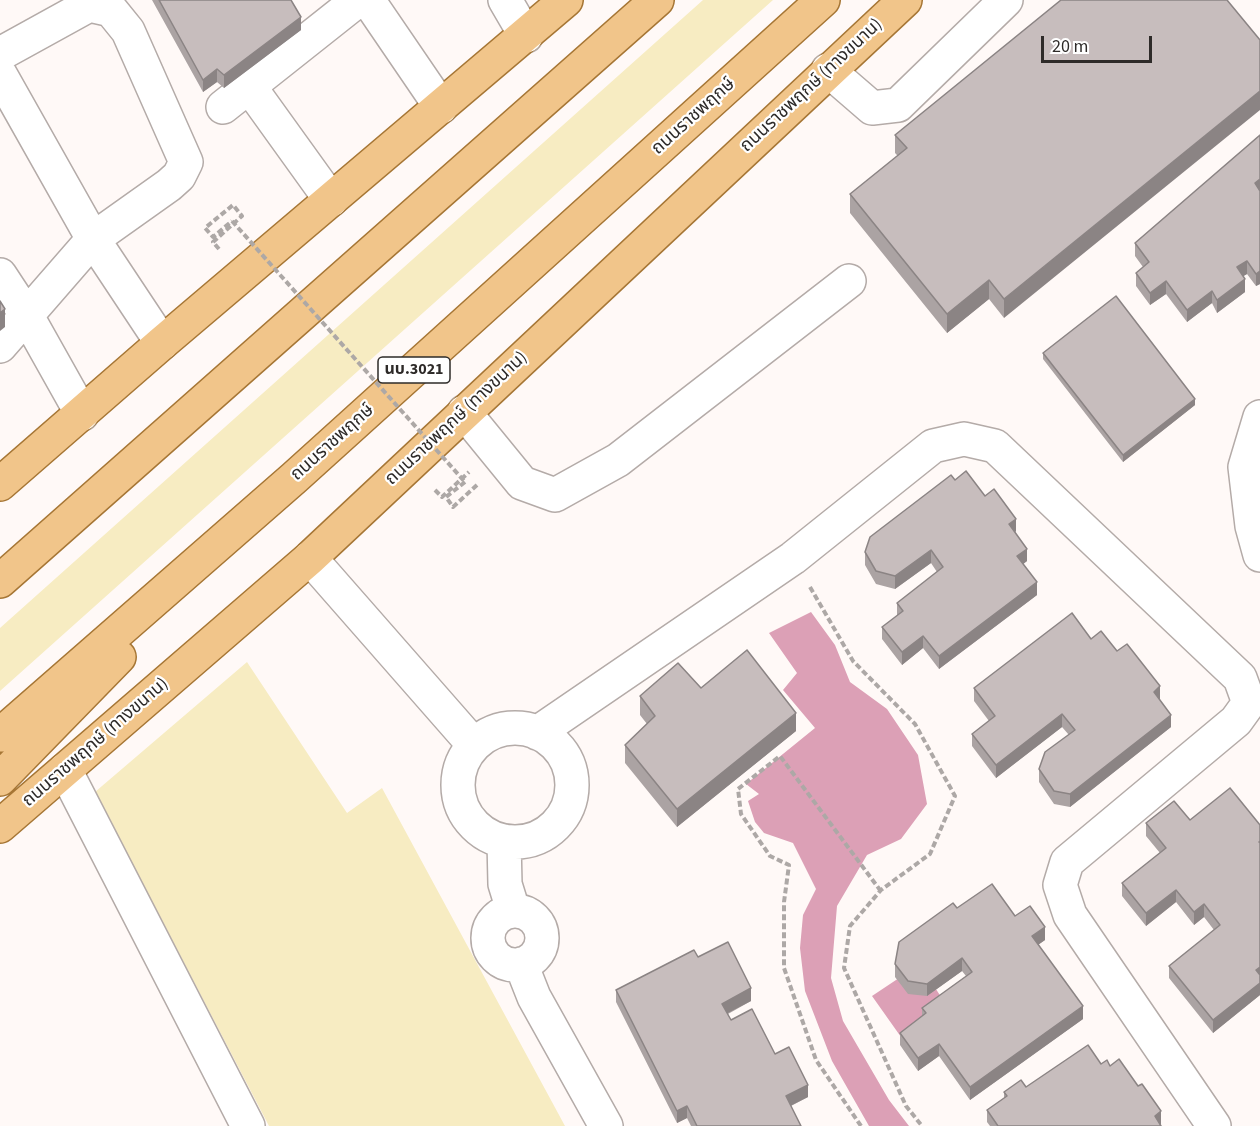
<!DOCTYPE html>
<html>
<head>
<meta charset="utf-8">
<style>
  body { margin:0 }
  #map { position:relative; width:1260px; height:1126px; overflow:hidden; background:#fff9f7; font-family:"Source Sans 3",sans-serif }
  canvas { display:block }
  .scale { position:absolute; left:1041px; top:36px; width:111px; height:27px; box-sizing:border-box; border:3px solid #2e2b29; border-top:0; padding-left:8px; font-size:18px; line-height:21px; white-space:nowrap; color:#2e2b29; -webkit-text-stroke:4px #fff; paint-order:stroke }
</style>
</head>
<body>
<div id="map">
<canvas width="1260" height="1126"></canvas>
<div class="scale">20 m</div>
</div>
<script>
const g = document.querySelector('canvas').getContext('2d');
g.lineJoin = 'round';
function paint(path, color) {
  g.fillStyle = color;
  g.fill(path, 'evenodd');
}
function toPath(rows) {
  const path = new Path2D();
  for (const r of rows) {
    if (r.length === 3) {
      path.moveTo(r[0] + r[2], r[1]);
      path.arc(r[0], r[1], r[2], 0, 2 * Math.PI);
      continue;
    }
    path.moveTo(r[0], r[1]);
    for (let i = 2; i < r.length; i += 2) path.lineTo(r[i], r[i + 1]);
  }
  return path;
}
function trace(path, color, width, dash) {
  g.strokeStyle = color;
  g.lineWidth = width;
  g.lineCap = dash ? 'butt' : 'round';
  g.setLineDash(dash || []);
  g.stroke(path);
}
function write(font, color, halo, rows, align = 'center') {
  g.font = font + ' "Source Sans 3","Noto Sans Thai",sans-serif';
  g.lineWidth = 4.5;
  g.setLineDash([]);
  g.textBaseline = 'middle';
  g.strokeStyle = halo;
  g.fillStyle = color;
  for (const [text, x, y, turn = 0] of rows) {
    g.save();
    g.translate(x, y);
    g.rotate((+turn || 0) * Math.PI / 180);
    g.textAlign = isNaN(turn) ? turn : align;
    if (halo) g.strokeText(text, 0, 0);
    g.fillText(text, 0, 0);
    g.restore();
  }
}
const green = toPath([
  [703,0,773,0,0,691,0,628],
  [247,662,347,813,382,788,565,1126,269,1126,95,792]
]);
const water = toPath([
  [811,612,835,645,850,682,887,709,918,755,927,804,901,839,867,855,837,906,831,978,843,1021,889,1100,909,1126,869,1126,832,1061,805,991,800,948,803,915,816,889,793,843,764,833,755,822,748,801,759,794,746,784,815,728,783,690,797,673,769,633],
  [899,978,930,980,947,1006,901,1037,872,996]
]);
const path = toPath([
  [219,249,213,242,242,216,233,205,205,228,213,237,232,221],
  [465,482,446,497,453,507,477,485],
  [435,490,442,497,469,472],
  [810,587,853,661,915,724,955,796,930,854,881,890,850,926,844,968,906,1106,922,1126],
  [861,1126,816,1060,784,968,784,902,789,865,770,856,741,814,738,789,780,756,880,890]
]);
const minor = toPath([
  [368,0,441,107],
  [505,0,526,36],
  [0,54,89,5,111,10,128,31,186,162,179,176,169,185,93,239,0,346],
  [828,70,872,108,898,105,1006,0],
  [0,74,93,239,162,343],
  [249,86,331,200],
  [223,107,358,0],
  [0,275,27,316,82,414],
  [464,412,522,483,555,495,618,460,849,281],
  [1260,417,1245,467,1252,526,1260,555],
  [310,558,474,745],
  [515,785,57],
  [537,733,793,558,933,446,964,439,995,446,1240,678,1249,703,1236,721,1067,862,1060,885,1070,915,1214,1126],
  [65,770,248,1126],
  [504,841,505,884,513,910],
  [515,938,27],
  [521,964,534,997,606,1126]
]);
const major = toPath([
  [0,484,162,343,566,0],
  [0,581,657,0],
  [0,735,294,478,823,0],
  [0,779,119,657],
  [0,826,310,558,905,0]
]);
const pathBridge = toPath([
  [232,221,465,482]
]);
const wall = toPath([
  [152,0,291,0,301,30,224,88,217,82,203,92],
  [1061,0,1004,318,989,299,947,333,850,213,850,194,898,156,895,153,895,135],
  [1260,135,1260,284,1256,286,1247,274,1243,276,1245,292,1217,313,1212,303,1187,322,1166,294,1150,305,1136,286,1136,273,1143,267,1135,256,1135,243],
  [1043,353,1195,405,1123,462,1043,359],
  [955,480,985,496,1016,531,1015,533,1027,561,1023,564,1037,595,939,669,923,648,902,665,882,639,882,627,897,616,897,603,937,572,931,563,895,589,876,584,865,565,865,552],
  [1091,639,1117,651,1160,699,1159,700,1171,727,1070,807,1054,804,1039,782,1039,769,1069,735,1062,727,996,778,972,746,972,734,989,721,974,701,974,688],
  [701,688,796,731,677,827,625,763,625,745,647,724,640,715,640,696],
  [1190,820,1260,825,1260,995,1213,1033,1169,978,1169,966,1214,930,1204,917,1194,925,1176,902,1146,926,1122,896,1122,883,1160,853,1146,836,1146,823],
  [957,908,1015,916,1045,940,1038,945,1083,1019,970,1100,939,1056,918,1071,900,1045,900,1033,922,1016,922,1008,966,976,962,971,927,996,908,994,895,977,895,964],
  [698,957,751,1001,728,1014,731,1020,775,1054,808,1097,791,1106,801,1126,691,1126,687,1118,677,1123,616,1002,616,990],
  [1101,1064,1110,1066,1161,1124,1160,1124,1161,1126,990,1126,987,1122,987,1110,1004,1098,1004,1092,1026,1087]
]);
const shadedWall = toPath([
  [301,17,301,30,224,88,224,75],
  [217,69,217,82,203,92,203,80],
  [1260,91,1260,110,1004,318,1004,299],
  [1260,179,1260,192,1255,183],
  [1247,261,1247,274,1237,280,1237,267],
  [1260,271,1260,284,1256,286,1256,274],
  [1245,279,1245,292,1217,313,1217,300],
  [989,280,989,299,947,333,947,314],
  [1166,281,1166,294,1150,305,1150,293],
  [1212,291,1212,303,1187,322,1187,310],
  [5,309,5,327,0,331,0,313],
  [1195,399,1195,405,1123,462,1123,455],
  [1016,519,1016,531,1009,537,1009,524],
  [1027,549,1027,561,1017,569,1017,556],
  [931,550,931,563,895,589,895,576],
  [1037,582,1037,595,939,669,939,656],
  [923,636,923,648,902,665,902,652],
  [1160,686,1160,699,1154,705,1154,692],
  [796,713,796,731,677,827,677,809],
  [1062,714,1062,727,996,778,996,765],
  [1171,715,1171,727,1070,807,1070,794],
  [1176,890,1176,902,1146,926,1146,913],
  [1204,904,1204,917,1194,925,1194,912],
  [1045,927,1045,940,1032,949,1032,936],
  [962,958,962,971,927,996,927,984],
  [1260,967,1260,979,1256,970],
  [1260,983,1260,995,1213,1033,1213,1020],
  [751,988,751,1001,722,1016,722,1004],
  [1083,1006,1083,1019,970,1100,970,1087],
  [939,1044,939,1056,918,1071,918,1058],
  [808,1085,808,1097,786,1108,786,1096],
  [687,1106,687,1118,677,1123,677,1111],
  [1161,1111,1161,1124,1158,1126,1155,1116]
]);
const building = toPath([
  [159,0,291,0,301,17,224,75,217,69,203,80,159,0],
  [1061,0,1227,0,1260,40,1260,91,1004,299,989,280,947,314,850,194,907,148,895,135,1061,0],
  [1260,135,1260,179,1255,183,1260,191,1260,271,1256,274,1247,261,1237,267,1245,279,1217,300,1212,291,1187,310,1166,281,1150,293,1136,273,1149,262,1135,243,1260,135],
  [1116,296,1195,399,1123,455,1043,353,1116,296],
  [0,301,5,309,0,313,0,301],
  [966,471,985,496,994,489,1016,519,1009,524,1027,549,1017,556,1037,582,939,656,923,636,902,652,882,627,903,611,897,603,943,567,931,550,895,576,876,571,865,552,870,537,951,475,955,480,966,471],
  [1072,613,1091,639,1101,631,1117,651,1127,644,1160,686,1154,692,1171,715,1070,794,1054,791,1039,769,1045,752,1075,730,1062,714,996,765,972,734,995,716,974,688,1072,613],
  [747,650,796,713,677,809,625,745,655,716,640,696,678,663,701,688,747,650],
  [1230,788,1260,825,1260,841,1259,842,1260,843,1260,967,1256,970,1260,975,1260,983,1213,1020,1169,966,1220,925,1204,904,1194,912,1176,890,1146,913,1122,883,1166,848,1146,823,1174,801,1190,820,1230,788],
  [992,884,1015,916,1030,906,1045,927,1032,936,1083,1006,970,1087,939,1044,918,1058,900,1033,926,1013,922,1008,972,972,962,958,927,984,908,981,895,964,899,942,953,903,957,908,992,884],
  [728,942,751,988,722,1004,731,1020,752,1009,775,1054,789,1047,808,1085,786,1096,801,1126,697,1126,687,1106,677,1111,616,990,694,950,698,957,728,942],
  [1088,1045,1101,1064,1107,1060,1110,1066,1119,1059,1138,1086,1142,1084,1161,1111,1155,1116,1161,1126,998,1126,987,1110,1007,1096,1004,1092,1021,1080,1026,1087,1088,1045]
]);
const shields = [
  [414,370,72]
];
const shieldNames = [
  ["นบ.3021",414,370]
];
const streetNames = [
  ["ถนนราชพฤกษ์ (ทางขนาน)",812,86,-43],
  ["ถนนราชพฤกษ์",694,117,-42],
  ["ถนนราชพฤกษ์ (ทางขนาน)",457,419,-43],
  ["ถนนราชพฤกษ์",333,443,-42],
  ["ถนนราชพฤกษ์ (ทางขนาน)",96,743,-41]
];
paint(green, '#f7ecc2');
paint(water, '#dca0b6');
trace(minor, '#b4aba8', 36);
trace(major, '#a67635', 36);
trace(path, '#ada8a6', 4, [6, 3]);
trace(minor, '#fff', 33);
trace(major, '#f1c58a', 33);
trace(pathBridge, '#ada8a6', 4, [6, 3]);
paint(wall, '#aba3a3');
paint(shadedWall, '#8b8484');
paint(building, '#c7bdbd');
trace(building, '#8b8484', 1.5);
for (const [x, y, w] of shields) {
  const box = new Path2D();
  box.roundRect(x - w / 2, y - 13, w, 26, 4.5);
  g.fillStyle = '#fff';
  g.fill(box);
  trace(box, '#2e2b29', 1.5);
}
write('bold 16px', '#2e2b29', null, shieldNames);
write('18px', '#2e2b29', '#fff', streetNames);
</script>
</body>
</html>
